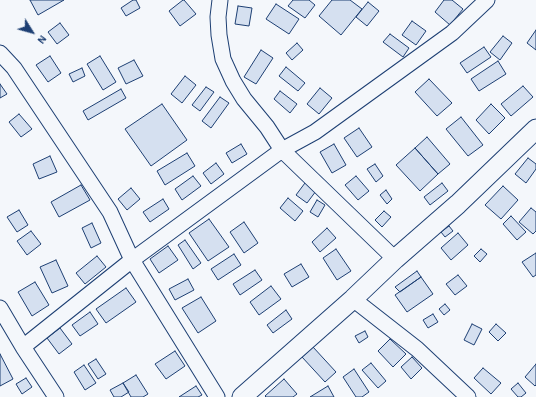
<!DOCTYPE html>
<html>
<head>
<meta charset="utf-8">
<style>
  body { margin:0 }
  #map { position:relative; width:536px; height:397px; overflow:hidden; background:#f4f7fb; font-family:"Alegreya Sans",sans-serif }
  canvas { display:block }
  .north { position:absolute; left:12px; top:12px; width:40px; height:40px; -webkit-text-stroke:3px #f4f7fb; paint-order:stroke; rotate:127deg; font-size:11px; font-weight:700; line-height:16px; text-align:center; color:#1d3f73 }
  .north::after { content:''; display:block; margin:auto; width:14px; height:18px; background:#1d3f73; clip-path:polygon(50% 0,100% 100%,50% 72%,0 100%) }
</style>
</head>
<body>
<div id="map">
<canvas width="536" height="397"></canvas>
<div class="north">N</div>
</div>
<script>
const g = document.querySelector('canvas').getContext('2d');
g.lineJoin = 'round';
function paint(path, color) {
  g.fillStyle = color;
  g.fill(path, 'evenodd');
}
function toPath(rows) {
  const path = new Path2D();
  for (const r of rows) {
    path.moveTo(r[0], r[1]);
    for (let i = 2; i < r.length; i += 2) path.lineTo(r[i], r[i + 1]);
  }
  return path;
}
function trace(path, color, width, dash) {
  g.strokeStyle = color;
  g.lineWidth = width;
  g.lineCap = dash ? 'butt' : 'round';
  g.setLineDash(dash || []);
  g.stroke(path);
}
const building = toPath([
  [30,0,64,0,38,15,30,0],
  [133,0,136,0,140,8,126,16,121,8,133,0],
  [183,0,184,0,196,14,180,26,169,11,183,0],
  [293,0,309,0,315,5,305,18,288,6,293,0],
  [332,0,350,0,362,9,341,35,319,16,332,0],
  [444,0,452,0,463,9,450,25,435,12,444,0],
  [368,2,379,11,367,26,356,17,368,2],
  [276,4,299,19,289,34,266,19,276,4],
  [238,6,252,8,249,26,235,24,238,6],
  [412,21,426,31,416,45,402,35,412,21],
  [60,23,69,35,57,44,48,32,60,23],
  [536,30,536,50,527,43,536,30],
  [390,34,409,48,403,57,383,42,390,34],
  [503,36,512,43,500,60,490,52,503,36],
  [297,43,303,50,292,60,286,53,297,43],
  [484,47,491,57,467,73,460,63,484,47],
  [261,50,273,58,256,84,244,77,261,50],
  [50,56,61,73,48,82,36,65,50,56],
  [100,56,116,82,103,90,87,64,100,56],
  [134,60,143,76,126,84,118,68,134,60],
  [498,61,506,74,479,91,471,79,498,61],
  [286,67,305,83,298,91,279,76,286,67],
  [82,68,85,76,73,82,69,74,82,68],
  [185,76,196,85,182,103,171,94,185,76],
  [429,79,452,103,437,116,415,92,429,79],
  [0,84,7,94,0,98,0,84],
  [523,86,533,97,511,116,501,104,523,86],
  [206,87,214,92,200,111,192,105,206,87],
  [320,88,332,98,319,114,307,104,320,88],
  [121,89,126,98,88,120,83,111,121,89],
  [280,91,297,104,290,113,274,99,280,91],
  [220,97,229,103,211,128,202,121,220,97],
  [162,104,187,140,151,166,125,129,162,104],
  [491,104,505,118,489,134,476,120,491,104],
  [19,114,32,129,21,137,9,122,19,114],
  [461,117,483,145,468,156,446,129,461,117],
  [359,128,372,147,357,157,344,138,359,128],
  [427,137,450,164,438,174,415,148,427,137],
  [241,144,247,154,232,163,226,153,241,144],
  [334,144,346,165,332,173,320,152,334,144],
  [415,148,438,174,420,191,396,165,415,148],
  [187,153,195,166,165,185,157,171,187,153],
  [50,156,57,172,39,179,33,164,50,156],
  [528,158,536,164,536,169,526,183,515,174,528,158],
  [216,163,224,174,211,184,203,173,216,163],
  [375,164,383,176,376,182,367,169,375,164],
  [193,176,201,186,182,200,175,189,193,176],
  [356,176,369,191,358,200,345,185,356,176],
  [305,183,316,191,307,203,296,195,305,183],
  [442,183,448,191,430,205,424,197,442,183],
  [81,185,90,200,59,217,51,202,81,185],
  [503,186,518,200,501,219,485,205,503,186],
  [131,188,140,199,127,210,118,199,131,188],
  [386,190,392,199,387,204,380,195,386,190],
  [288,198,303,211,295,221,280,208,288,198],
  [163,199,169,209,150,222,143,212,163,199],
  [317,200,325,205,318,217,310,212,317,200],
  [531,208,536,212,536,231,533,234,519,222,531,208],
  [19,210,28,225,17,232,7,217,19,210],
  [384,211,391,217,382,227,375,220,384,211],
  [511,216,526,232,517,240,503,224,511,216],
  [209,219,229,247,208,261,189,233,209,219],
  [244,222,258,243,244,253,230,232,244,222],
  [92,223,101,243,91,248,82,228,92,223],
  [449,226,453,231,445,237,441,232,449,226],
  [327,228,336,238,320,252,312,242,327,228],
  [31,231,41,244,27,255,17,241,31,231],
  [458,233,468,245,451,260,441,248,458,233],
  [185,240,201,263,193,269,178,245,185,240],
  [168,246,178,260,159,273,150,259,168,246],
  [336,249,351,271,337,280,323,258,336,249],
  [481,249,487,254,480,262,474,256,481,249],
  [536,253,536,275,533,277,522,262,536,253],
  [234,254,241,265,218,280,211,269,234,254],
  [97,256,106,267,85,284,76,273,97,256],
  [56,260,68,286,52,293,40,267,56,260],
  [301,264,309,277,292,287,284,274,301,264],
  [255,270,262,280,240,295,233,284,255,270],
  [417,271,421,277,400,292,395,287,417,271],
  [458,275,467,286,455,295,446,284,458,275],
  [421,277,433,294,407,312,395,295,421,277],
  [188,279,194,290,175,300,169,289,188,279],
  [35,282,49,305,32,316,18,292,35,282],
  [271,286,281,299,259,315,250,302,271,286],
  [126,288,136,302,106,323,96,309,126,288],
  [201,297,216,321,198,333,182,308,201,297],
  [445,304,450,310,444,315,439,309,445,304],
  [286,310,292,319,273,333,267,325,286,310],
  [90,312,98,324,80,336,72,325,90,312],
  [433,314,438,322,428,328,423,320,433,314],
  [472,324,482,329,474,345,464,340,472,324],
  [496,324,506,333,498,341,489,332,496,324],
  [60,328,72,344,59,354,47,338,60,328],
  [365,331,368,337,359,343,355,336,365,331],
  [390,339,406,354,393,367,378,351,390,339],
  [313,347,336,372,325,382,302,357,313,347],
  [175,351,185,366,166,379,155,364,175,351],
  [0,354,13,379,0,386,0,354],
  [412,357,422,368,411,379,401,367,412,357],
  [96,359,106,374,98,379,88,364,96,359],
  [371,363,386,381,378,388,362,370,371,363],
  [536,364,536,385,535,386,525,377,536,364],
  [84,365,96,383,85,390,74,372,84,365],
  [483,368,501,383,491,394,474,378,483,368],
  [354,369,369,392,362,397,356,397,343,377,354,369],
  [136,375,148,394,143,397,131,397,123,383,136,375],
  [26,378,32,387,22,394,16,384,26,378],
  [284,379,297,394,293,397,266,397,265,396,284,379],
  [123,383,129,392,121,397,114,397,110,390,123,383],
  [518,383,526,393,521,397,518,397,511,389,518,383],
  [196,386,202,395,198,397,179,397,196,386],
  [328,386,334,397,310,397,328,386]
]);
const minor = toPath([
  [220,0,218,17,219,35,223,59,233,81,244,99,267,127,282,150,315,132,452,33,487,0],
  [0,53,14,68,110,212,132,260,217,397],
  [353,299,417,349,468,397],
  [0,308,23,347,56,397],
  [23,347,132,260,282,150,395,259]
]);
const major = toPath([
  [242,397,353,299,395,259,458,204,536,129]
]);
paint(building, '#d5e0f0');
trace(building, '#1d3f73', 1);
trace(minor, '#1d3f73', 17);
trace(major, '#1d3f73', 21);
trace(minor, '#f4f7fb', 15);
trace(major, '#f4f7fb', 19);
</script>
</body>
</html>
